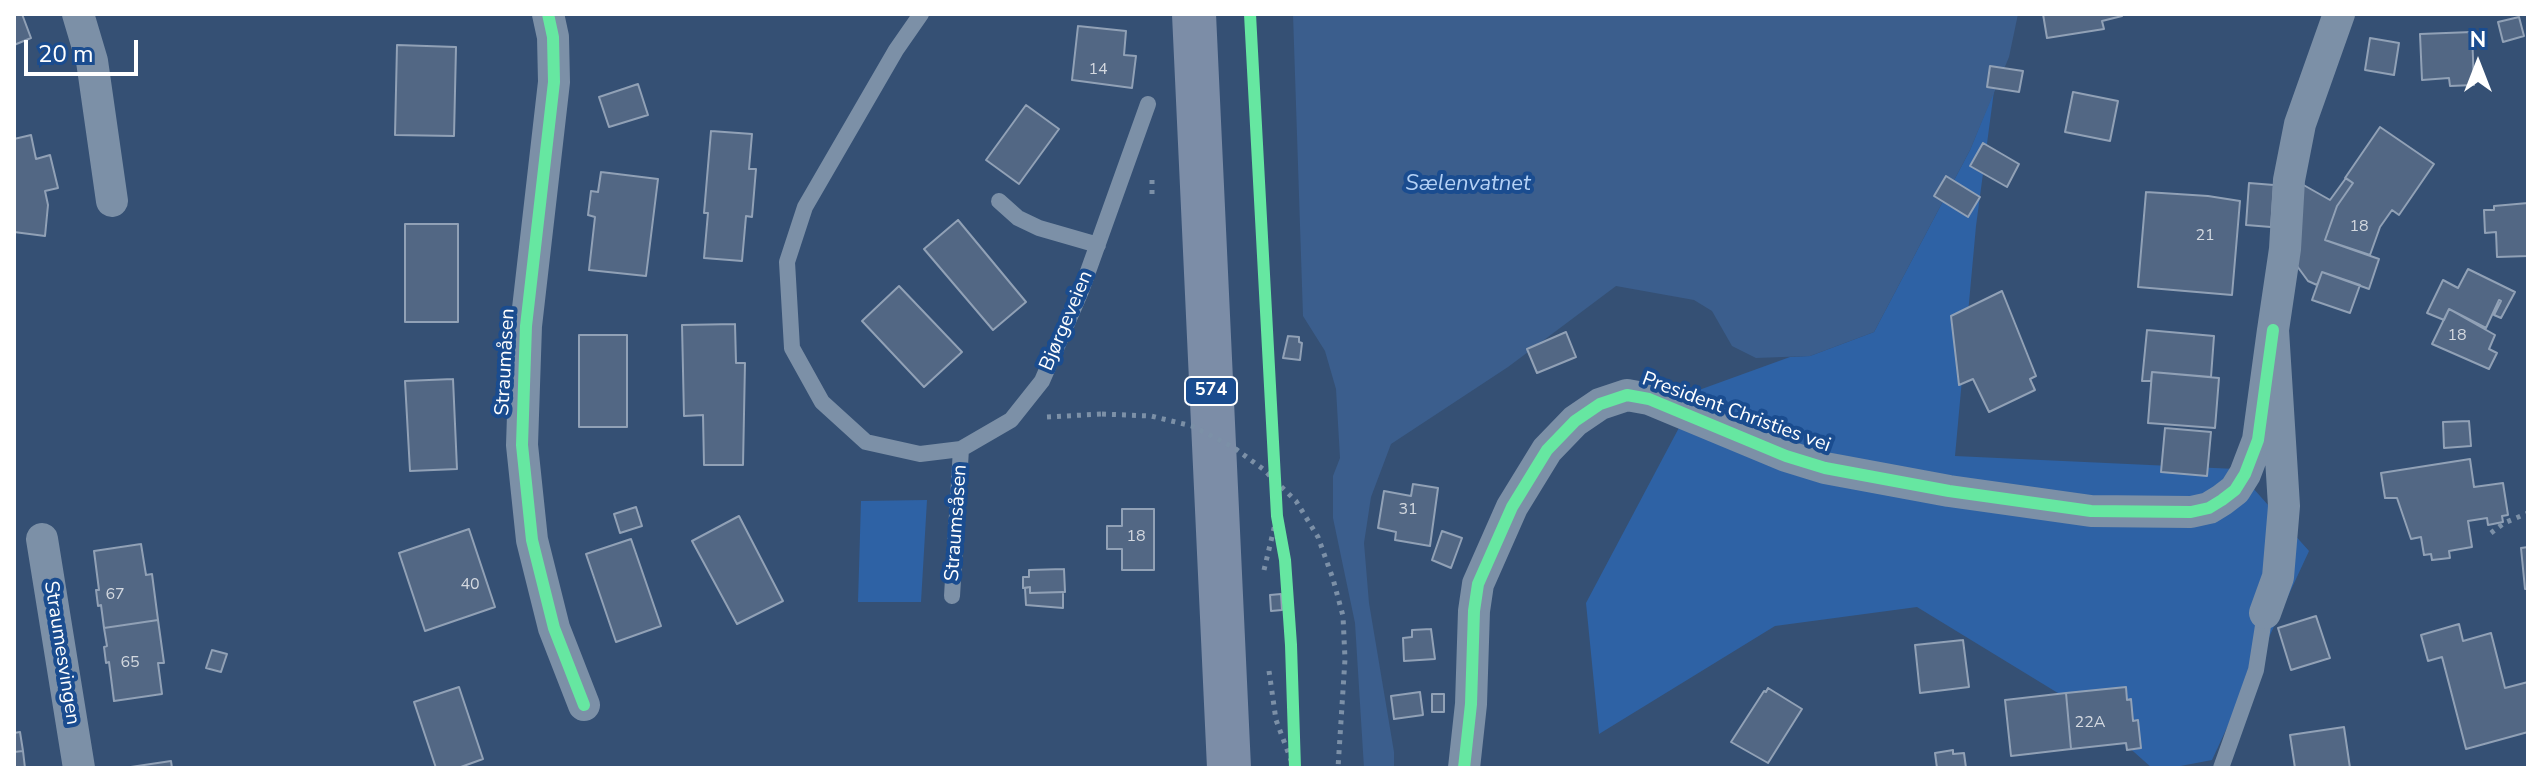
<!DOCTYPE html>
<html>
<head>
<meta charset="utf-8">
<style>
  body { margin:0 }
  #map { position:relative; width:2542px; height:782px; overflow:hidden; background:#355074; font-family:"Nunito Sans",sans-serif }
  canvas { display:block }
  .frame { position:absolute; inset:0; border:16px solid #fff; pointer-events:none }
  .north { position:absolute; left:2438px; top:24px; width:80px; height:80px; -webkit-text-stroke:6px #1a4c8f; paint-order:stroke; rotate:0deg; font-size:22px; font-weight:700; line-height:32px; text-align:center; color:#fff }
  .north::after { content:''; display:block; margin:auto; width:28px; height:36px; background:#fff; clip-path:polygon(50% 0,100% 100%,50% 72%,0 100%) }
  .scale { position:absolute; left:24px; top:40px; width:114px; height:36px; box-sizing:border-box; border:4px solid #fff; border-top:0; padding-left:10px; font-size:24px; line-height:28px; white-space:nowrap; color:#fff; -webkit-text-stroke:6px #1a4c8f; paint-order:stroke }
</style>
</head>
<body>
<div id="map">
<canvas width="2542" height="782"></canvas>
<div class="frame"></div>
<div class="north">N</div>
<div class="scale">20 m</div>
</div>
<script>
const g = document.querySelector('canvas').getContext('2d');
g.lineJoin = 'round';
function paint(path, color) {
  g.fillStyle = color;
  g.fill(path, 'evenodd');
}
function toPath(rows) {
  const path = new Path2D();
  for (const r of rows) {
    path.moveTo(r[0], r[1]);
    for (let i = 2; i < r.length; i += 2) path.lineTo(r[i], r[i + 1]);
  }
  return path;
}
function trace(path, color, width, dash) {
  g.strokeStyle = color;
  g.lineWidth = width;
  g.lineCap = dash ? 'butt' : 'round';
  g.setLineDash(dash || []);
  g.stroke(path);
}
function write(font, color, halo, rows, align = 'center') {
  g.font = font + ' "Nunito Sans",sans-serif';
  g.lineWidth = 8;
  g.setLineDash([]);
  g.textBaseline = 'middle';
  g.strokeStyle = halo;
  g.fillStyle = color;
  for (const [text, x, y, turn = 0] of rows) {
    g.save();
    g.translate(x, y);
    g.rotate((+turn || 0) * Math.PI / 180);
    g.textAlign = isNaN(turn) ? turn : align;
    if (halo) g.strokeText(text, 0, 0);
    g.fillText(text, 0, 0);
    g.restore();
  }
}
const green = toPath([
  [1994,91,1976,226,1955,456,2236,469,2309,551,2212,760,2170,768,2152,768,2089,712,1917,607,1775,626,1599,734,1586,603,1699,390,1790,357,1810,356,1874,332,1970,150],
  [927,500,921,602,858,602,861,501]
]);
const water = toPath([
  [1293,14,2018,14,2009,57,1970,150,1874,332,1810,356,1756,358,1732,346,1712,311,1694,300,1616,286,1508,367,1391,444,1371,497,1364,543,1369,603,1394,752,1394,768,1364,768,1355,623,1333,518,1333,476,1340,458,1336,389,1325,351,1303,316]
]);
const building = toPath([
  [14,14,22,14,31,38,14,45,14,14],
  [2043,14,2122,14,2122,16,2102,21,2104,29,2047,38,2043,14],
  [2519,17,2524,36,2503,42,2498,22,2519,17],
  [1078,26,1126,31,1124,55,1136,56,1132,88,1072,80,1078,26],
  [2472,32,2474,85,2450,86,2449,78,2422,80,2420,34,2472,32],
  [2370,38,2399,43,2394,75,2365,70,2370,38],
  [397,45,456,47,454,136,395,135,397,45],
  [1990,66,2023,71,2019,92,1987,87,1990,66],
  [638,84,648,115,609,127,599,97,638,84],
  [2073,92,2118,101,2110,141,2065,132,2073,92],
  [1026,105,1059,129,1019,184,986,160,1026,105],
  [2380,127,2434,164,2399,215,2392,210,2380,227,2370,255,2325,240,2337,206,2353,183,2345,178,2380,127],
  [711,131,752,134,749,169,756,169,752,217,746,216,742,261,704,258,708,213,704,213,711,131],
  [31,135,36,159,50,155,58,188,45,191,48,205,45,236,14,232,14,139,31,135],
  [1983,143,2019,164,2007,187,1970,166,1983,143],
  [601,172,658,179,646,276,589,270,595,217,588,215,591,191,598,192,601,172],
  [1946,176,1980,197,1968,217,1934,196,1946,176],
  [2346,178,2353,183,2337,206,2325,240,2379,259,2369,289,2322,272,2317,285,2308,281,2297,266,2300,183,2330,200,2346,178],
  [2249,183,2274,185,2271,227,2246,225,2249,183],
  [2146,192,2208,196,2240,201,2232,295,2138,287,2146,192],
  [2528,203,2528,256,2497,257,2496,232,2485,233,2484,210,2494,210,2494,206,2528,203],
  [958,220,1026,302,993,330,924,249,958,220],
  [405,224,458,224,458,322,405,322,405,224],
  [2468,269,2515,292,2501,318,2494,315,2501,301,2499,300,2486,328,2449,309,2444,320,2427,313,2443,280,2458,288,2468,269],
  [2322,272,2360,285,2350,313,2312,300,2322,272],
  [899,286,962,352,924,387,862,321,899,286],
  [2002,291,2036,376,2030,379,2035,390,1989,412,1973,379,1959,385,1951,316,2002,291],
  [2449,309,2495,335,2489,349,2497,353,2489,369,2432,344,2449,309],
  [735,324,736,363,745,363,743,465,704,465,703,415,684,416,682,325,735,324],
  [2147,330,2214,336,2211,377,2152,372,2151,381,2142,381,2147,330],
  [1566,332,1576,357,1537,373,1527,349,1566,332],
  [579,335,627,335,627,427,579,427,579,335],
  [1288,336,1299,337,1299,342,1302,343,1300,360,1283,358,1288,336],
  [2152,372,2219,378,2215,428,2148,423,2152,372],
  [453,379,457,469,410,471,405,381,453,379],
  [2469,421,2471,446,2444,448,2443,422,2469,421],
  [2165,428,2211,432,2207,476,2161,472,2165,428],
  [2470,459,2474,487,2503,483,2508,515,2502,516,2503,522,2488,525,2487,518,2468,521,2472,547,2449,551,2450,558,2432,560,2431,554,2424,555,2421,537,2411,539,2397,498,2385,498,2381,473,2470,459],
  [1413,484,1438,488,1430,546,1395,540,1396,532,1378,528,1384,491,1411,496,1413,484],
  [636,507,642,526,620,533,614,514,636,507],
  [1122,509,1154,509,1154,570,1122,570,1122,549,1107,549,1107,526,1122,526,1122,509],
  [739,516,783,601,737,624,692,541,739,516],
  [469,529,495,607,425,631,399,553,469,529],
  [1442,531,1462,538,1451,568,1432,560,1442,531],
  [631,539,661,626,616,642,586,554,631,539],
  [141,544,146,575,152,574,158,620,104,628,101,605,98,606,96,590,99,590,94,551,141,544],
  [2528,547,2528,589,2525,589,2521,548,2528,547],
  [1064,569,1065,592,1030,593,1030,587,1023,588,1023,577,1029,577,1029,570,1064,569],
  [1030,587,1030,593,1063,592,1063,608,1026,605,1025,588,1030,587],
  [1281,594,1282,610,1271,611,1270,595,1281,594],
  [2316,616,2330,658,2291,670,2278,628,2316,616],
  [158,620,164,663,158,663,162,694,114,701,109,662,106,663,104,647,107,646,104,628,158,620],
  [2459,624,2463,641,2491,633,2505,688,2528,682,2528,732,2466,749,2442,657,2428,661,2421,635,2459,624],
  [1431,629,1435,659,1404,661,1403,638,1412,637,1412,630,1431,629],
  [1963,640,1969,687,1920,693,1915,645,1963,640],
  [212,650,227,654,221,672,206,668,212,650],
  [459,687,483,759,458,768,436,768,414,702,459,687],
  [2126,687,2127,700,2131,699,2133,721,2138,720,2141,748,2127,750,2126,743,2071,749,2066,693,2126,687],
  [1768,688,1802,709,1768,763,1731,742,1764,691,1766,692,1768,688],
  [1420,692,1423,715,1394,719,1391,696,1420,692],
  [2066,693,2071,749,2011,756,2005,700,2066,693],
  [1432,694,1444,694,1444,712,1432,712,1432,694],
  [2344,727,2350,768,2295,768,2290,735,2344,727],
  [20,732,23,751,14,752,14,733,20,732],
  [1953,750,1953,754,1964,753,1966,768,1937,768,1935,753,1953,750],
  [23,751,25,768,14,768,14,752,23,751],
  [171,761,172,768,124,768,171,761]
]);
const path = toPath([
  [1152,194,1152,179],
  [1047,417,1102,414],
  [2491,533,2504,523,2528,513],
  [1264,570,1277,516],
  [1269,671,1276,720,1294,768]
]);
const lane = toPath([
  [921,14,896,50,805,207,787,262,792,348,822,402,866,442,920,454,961,449,1011,420,1042,381,1081,291,1148,104],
  [999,201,1018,218,1039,228,1098,245],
  [952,596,961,449],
  [2221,768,2256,670,2265,613]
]);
const street = toPath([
  [78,14,92,61,112,201],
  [548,14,553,37,554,82,526,326,522,445,532,540,554,628,584,705],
  [42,539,79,768],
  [2265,613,2278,577,2284,506,2273,330,2285,249,2289,180,2300,124,2339,14],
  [1464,768,1471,704,1474,611,1478,584,1512,507,1547,450,1575,421,1600,404,1627,395,1649,399,1786,456,1825,468,1949,491,2091,511,2191,512,2209,508,2222,500,2235,490,2245,474,2258,440,2273,330]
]);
const primary = toPath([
  [1194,14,1229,768]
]);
const pathBridge = toPath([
  [1102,414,1151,416,1192,426,1233,447,1263,469,1296,501,1318,537,1333,579,1343,616,1345,659,1338,768]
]);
const cycleway = toPath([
  [548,14,553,37,554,82,526,326,522,445,532,540,554,628,584,705],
  [1250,14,1277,516,1285,560,1291,645,1295,768],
  [1464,768,1471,704,1474,611,1478,584,1512,507,1547,450,1575,421,1600,404,1627,395,1649,399,1786,456,1825,468,1949,491,2091,511,2191,512,2209,508,2222,500,2235,490,2245,474,2258,440,2273,330]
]);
const numberNames = [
  ["14",1098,70],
  ["18",2359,227],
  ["21",2205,236],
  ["18",2457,336],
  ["31",1408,510],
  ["18",1136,537],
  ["40",470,585],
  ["67",115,595],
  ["65",130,663],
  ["22A",2090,723]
];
const shields = [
  [1211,391,52]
];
const shieldNames = [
  ["574",1211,391]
];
const streetNames = [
  ["Bjørgeveien",1067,321,-67],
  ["Straumåsen",506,362,-87],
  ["President Christies vei",1736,413,20],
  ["Straumsåsen",957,523,-86],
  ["Straumesvingen",61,653,81]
];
const waterNames = [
  ["Sælenvatnet",1468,185]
];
paint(green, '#2e62a5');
paint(water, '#3b5e8d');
paint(building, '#526784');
trace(building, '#91a1b6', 2);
trace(path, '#7c90a7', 5, [4, 6]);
trace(lane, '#7c90a7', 16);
trace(street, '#7c90a7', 32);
trace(primary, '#7c8da7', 44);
trace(pathBridge, '#7c90a7', 5, [4, 6]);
trace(cycleway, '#66e7a1', 12);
write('16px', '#d4d9e0', null, numberNames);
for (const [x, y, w] of shields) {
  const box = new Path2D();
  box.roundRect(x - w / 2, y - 14, w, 28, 6);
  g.fillStyle = '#1a4c8f';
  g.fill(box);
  trace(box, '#fff', 2);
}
write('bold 18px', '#fff', null, shieldNames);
write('20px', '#fff', '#1a4c8f', streetNames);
write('italic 22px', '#b4d1f5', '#1a4c8f', waterNames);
</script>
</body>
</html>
